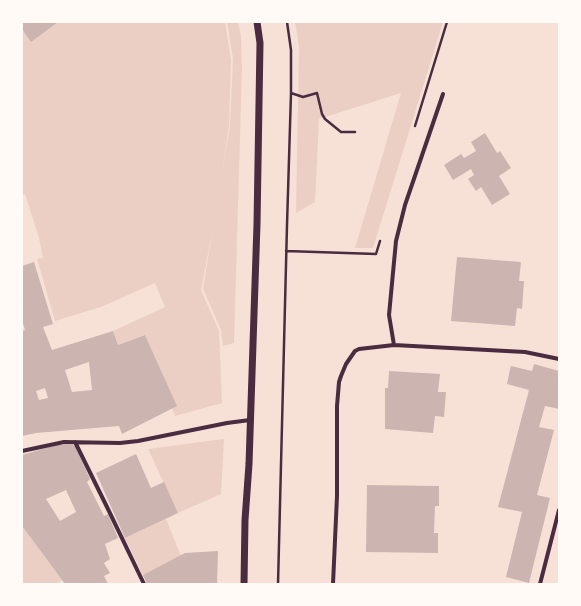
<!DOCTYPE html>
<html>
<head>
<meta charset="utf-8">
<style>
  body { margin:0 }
  #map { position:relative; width:581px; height:606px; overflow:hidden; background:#f7e1d7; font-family:"Public Sans",sans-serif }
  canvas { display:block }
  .frame { position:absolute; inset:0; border:23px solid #fffaf5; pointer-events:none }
</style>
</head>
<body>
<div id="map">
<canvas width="581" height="606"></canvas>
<div class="frame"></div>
</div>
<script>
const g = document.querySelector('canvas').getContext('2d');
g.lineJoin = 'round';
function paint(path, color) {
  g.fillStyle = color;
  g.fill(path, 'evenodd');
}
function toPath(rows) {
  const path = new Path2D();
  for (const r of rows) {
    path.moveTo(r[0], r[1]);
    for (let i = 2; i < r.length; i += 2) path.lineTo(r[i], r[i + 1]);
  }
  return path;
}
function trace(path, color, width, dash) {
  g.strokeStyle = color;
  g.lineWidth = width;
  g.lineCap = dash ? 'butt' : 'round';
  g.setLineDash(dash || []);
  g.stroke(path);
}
const green = toPath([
  [22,22,225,22,231,60,229,126,222,172,230,126,233,59,227,22,238,22,241,36,242,69,234,343,223,346,221,330,203,289,212,233,201,290,219,331,222,403,175,416,172,408,176,405,145,335,118,345,113,331,165,307,155,283,101,307,55,321,37,259,43,258,39,238,25,194,22,195],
  [295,22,443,22,373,248,355,248,401,93,319,119,315,202,296,213,299,47],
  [224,439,221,494,178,513,148,449],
  [166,519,181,556,143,575,125,538],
  [22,526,62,580,56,584,22,584]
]);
const building = toPath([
  [22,22,58,22,31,42,22,29],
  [485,133,497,153,500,151,511,168,499,176,510,194,492,205,481,187,476,191,468,179,474,175,471,169,453,180,444,165,461,154,464,158,476,151,471,142],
  [457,257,521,262,519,281,524,281,522,309,517,308,515,326,451,321],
  [34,262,53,324,43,327,52,350,113,331,118,345,145,335,177,406,122,434,119,426,36,433,22,436,22,331,25,330,22,320,22,266],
  [89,362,92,390,72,392,65,370],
  [45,388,48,398,39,400,36,391],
  [534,364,559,371,559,409,545,406,539,427,554,430,537,495,550,498,529,583,506,577,522,512,498,507,529,390,507,384,510,369,511,366,532,371],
  [389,371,440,374,438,392,446,392,444,417,435,416,433,433,385,429,385,388,388,388],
  [56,445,72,445,75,446,90,479,87,482,104,516,108,514,118,538,105,544,110,559,104,563,110,573,104,576,108,584,65,584,22,526,22,455],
  [66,490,76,512,60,521,46,499],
  [136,454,151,488,164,482,178,513,125,538,96,473],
  [367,485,439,486,439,506,435,506,434,533,438,533,438,553,366,552],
  [218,551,217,584,147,584,143,575,185,553]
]);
const path = toPath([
  [291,93,303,97,317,93,322,114,325,119,341,132,355,132],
  [415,126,447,22],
  [286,251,376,254,380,241],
  [278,584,287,225,291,93,291,50,287,22]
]);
const minor = toPath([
  [394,345,389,315,396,241,405,205,443,94],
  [75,442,107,507,144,584],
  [22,451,64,442,120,443,138,441,227,423,250,420],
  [333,584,337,496,337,406,339,382,341,376,346,364,355,351,359,349,394,345,525,352,559,359],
  [540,584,559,510]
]);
const tertiary = toPath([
  [244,584,245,520,249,464,257,224,260,43,257,22]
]);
paint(green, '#ebcfc5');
paint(building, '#ccb4b1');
trace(path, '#4a2c40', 2.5);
trace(minor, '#4a2c40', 4);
trace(tertiary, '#4a2c40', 7);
</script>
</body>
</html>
